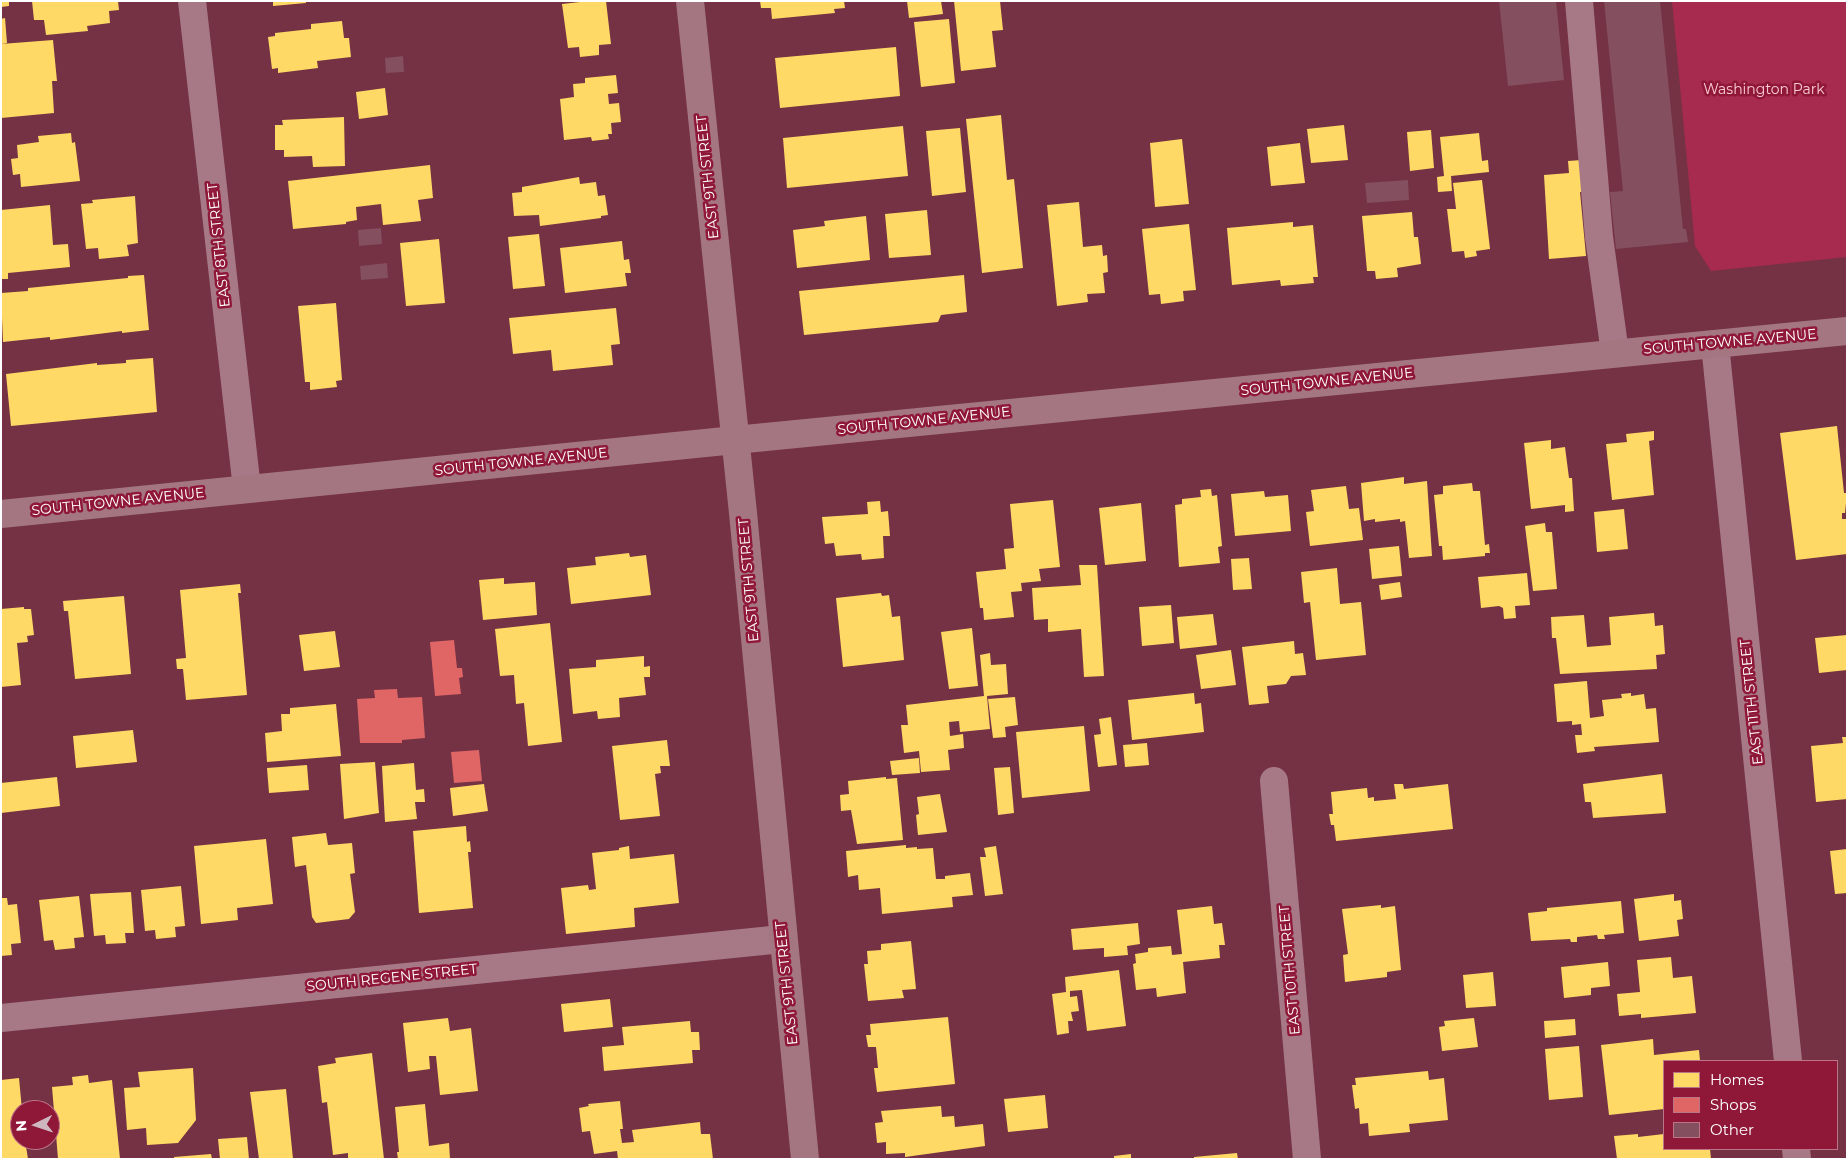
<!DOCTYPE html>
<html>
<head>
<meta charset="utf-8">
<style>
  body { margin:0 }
  #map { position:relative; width:1848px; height:1160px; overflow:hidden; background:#743244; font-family:Montserrat,sans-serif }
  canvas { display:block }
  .frame { position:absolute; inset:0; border:2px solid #fff; pointer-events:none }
  .legend { position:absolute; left:1663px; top:1060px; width:175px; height:90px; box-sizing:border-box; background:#8f1737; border:1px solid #bc7487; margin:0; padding:6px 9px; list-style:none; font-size:15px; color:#fff }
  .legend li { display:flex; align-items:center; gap:10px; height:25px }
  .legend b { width:25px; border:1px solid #bc7487 }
  .north { position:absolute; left:10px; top:1100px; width:50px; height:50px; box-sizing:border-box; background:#8f1737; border:1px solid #bc7487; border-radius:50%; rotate:266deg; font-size:14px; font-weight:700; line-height:20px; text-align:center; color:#fff }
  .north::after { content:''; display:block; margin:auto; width:18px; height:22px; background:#ceb7be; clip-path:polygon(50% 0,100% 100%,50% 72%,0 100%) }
</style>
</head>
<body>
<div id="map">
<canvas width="1848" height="1160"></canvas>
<div class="frame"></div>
<ul class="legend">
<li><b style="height:14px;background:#ffd966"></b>Homes</li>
<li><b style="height:14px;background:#e06666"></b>Shops</li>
<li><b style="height:14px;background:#844f5e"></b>Other</li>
</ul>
<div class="north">N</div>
</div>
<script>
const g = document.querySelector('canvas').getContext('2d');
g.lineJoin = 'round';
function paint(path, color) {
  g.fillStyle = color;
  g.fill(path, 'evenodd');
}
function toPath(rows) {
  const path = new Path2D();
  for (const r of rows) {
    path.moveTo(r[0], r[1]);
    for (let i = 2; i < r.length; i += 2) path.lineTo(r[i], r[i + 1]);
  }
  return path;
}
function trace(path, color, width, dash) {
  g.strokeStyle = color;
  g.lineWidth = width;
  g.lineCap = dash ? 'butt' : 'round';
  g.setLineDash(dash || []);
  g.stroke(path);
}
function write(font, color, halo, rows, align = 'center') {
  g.font = font + ' Montserrat,sans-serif';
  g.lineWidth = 5;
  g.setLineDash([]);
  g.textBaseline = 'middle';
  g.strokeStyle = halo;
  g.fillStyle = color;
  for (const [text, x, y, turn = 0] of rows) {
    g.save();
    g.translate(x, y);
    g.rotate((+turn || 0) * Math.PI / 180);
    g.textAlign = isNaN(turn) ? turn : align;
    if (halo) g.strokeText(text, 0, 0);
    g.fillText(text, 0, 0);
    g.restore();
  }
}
const green = toPath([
  [1672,1,1847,1,1847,257,1711,271,1695,246]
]);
const homes = toPath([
  [1,1,9,1,9,6,1,7],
  [32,1,118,1,119,10,109,11,110,23,87,26,88,31,46,35,44,20,34,20],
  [273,1,306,1,306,3,273,6],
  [589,1,606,1,611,44,599,45,599,55,580,57,579,47,568,48,562,4],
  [760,1,844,1,845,8,834,9,835,13,772,19,771,8,761,8],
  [907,1,941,1,943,14,909,18],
  [954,1,1000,1,1003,30,992,31,996,67,961,71],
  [5,18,7,43,1,44,1,19],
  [949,19,955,83,921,87,914,22],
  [342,21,344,38,349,38,351,57,317,61,318,68,278,73,278,68,272,69,268,37,275,36,275,33,311,29,311,24],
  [53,40,57,81,52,81,54,113,1,118,1,44],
  [896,47,900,96,780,108,775,58],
  [616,75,618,93,608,94,609,104,619,103,621,122,611,123,612,134,608,134,609,139,592,141,591,137,564,140,560,99,574,97,573,84,585,83,585,78],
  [385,88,388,115,359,119,356,92],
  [1001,115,1007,180,1014,179,1023,268,982,273,966,119],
  [344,117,345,166,313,167,312,156,284,157,284,150,275,150,275,125,283,125,282,120],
  [1344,125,1348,160,1311,163,1307,129],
  [903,126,908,176,787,188,783,138],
  [960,128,966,192,932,196,926,131],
  [1431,130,1434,168,1410,171,1407,132],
  [71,133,72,143,75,142,80,181,21,187,20,174,13,175,11,159,18,158,17,145,39,142,38,136],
  [1479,133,1482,161,1488,160,1489,172,1451,176,1452,191,1438,192,1437,177,1444,176,1440,137],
  [1182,139,1189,204,1155,207,1150,143],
  [1300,143,1305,183,1271,186,1267,147],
  [1582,160,1585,192,1580,192,1586,256,1549,259,1544,175,1569,173,1568,161],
  [430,165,433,198,418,200,421,221,383,225,381,204,356,207,357,220,346,222,346,224,293,229,288,181],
  [579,177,580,184,596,182,598,196,605,195,608,215,601,216,601,218,540,226,539,215,514,216,512,193,522,192,522,187],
  [1482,180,1490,249,1476,251,1477,256,1465,258,1464,251,1452,252,1447,209,1456,209,1453,183],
  [135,196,138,243,127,245,129,256,99,259,98,248,86,249,81,204,93,203,92,200],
  [1079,202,1083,247,1102,245,1103,256,1107,255,1108,272,1103,273,1105,293,1087,294,1088,302,1057,306,1047,205],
  [50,205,53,245,68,244,70,267,8,273,8,279,1,279,1,210],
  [927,210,931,255,889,258,885,214],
  [1412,212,1414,237,1418,237,1421,264,1397,268,1398,277,1376,279,1375,271,1367,271,1362,216],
  [866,216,870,260,797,268,793,230,825,226,824,221],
  [1293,222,1293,227,1313,225,1318,277,1313,277,1314,283,1281,286,1280,280,1232,285,1227,228],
  [1189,224,1196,290,1183,291,1184,301,1161,304,1160,294,1149,295,1142,229],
  [539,234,545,286,513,289,508,237],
  [439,239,445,303,406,306,400,243],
  [622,241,624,260,629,259,631,273,625,273,627,286,565,293,560,248],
  [144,275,149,330,122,333,122,331,50,340,50,337,3,342,1,293,28,291,28,288,128,278,128,276],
  [964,275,967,312,941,315,938,322,804,335,799,291],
  [336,303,342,380,336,381,337,387,310,390,310,382,305,382,298,306],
  [616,308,620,344,611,345,613,365,553,371,551,350,513,354,509,318],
  [153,358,157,412,11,426,6,374,97,363,97,365,126,363,126,360],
  [1837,426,1844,493,1847,493,1845,513,1842,513,1842,519,1847,519,1847,554,1796,560,1780,433],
  [1654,431,1654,440,1649,441,1654,495,1612,500,1606,444,1627,442,1626,434],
  [1551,440,1551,449,1565,447,1569,478,1572,478,1574,511,1565,512,1565,505,1531,509,1524,443],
  [1404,477,1404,484,1427,481,1432,556,1409,558,1405,521,1400,522,1400,519,1375,522,1375,519,1364,521,1361,483],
  [1472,483,1473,491,1480,491,1485,545,1489,544,1490,553,1485,553,1485,556,1443,560,1442,546,1439,546,1434,495,1443,494,1443,486],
  [1346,486,1349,509,1359,508,1363,540,1310,546,1306,512,1314,511,1311,490],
  [1211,489,1212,496,1217,495,1222,546,1218,547,1220,563,1179,567,1175,505,1182,504,1182,499,1201,497,1200,490],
  [1264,491,1265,497,1288,495,1291,531,1235,536,1231,494],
  [1053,500,1060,567,1039,569,1041,581,1021,583,1022,591,1011,592,1014,617,984,620,983,608,980,608,976,572,1006,569,1004,549,1014,548,1010,504],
  [880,501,881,512,888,511,890,536,883,536,884,558,862,560,861,554,836,556,834,543,825,544,822,517,868,514,867,502],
  [1141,503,1146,561,1105,565,1099,508],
  [1624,509,1628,549,1597,552,1594,512],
  [1545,523,1546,532,1552,532,1557,589,1533,591,1525,526],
  [1399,546,1402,576,1372,579,1369,549],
  [629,553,630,557,646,555,651,595,571,604,567,568,596,565,595,557],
  [1249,558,1252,589,1233,590,1231,559],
  [1079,565,1097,565,1104,676,1084,677,1081,629,1048,632,1048,619,1034,620,1032,588,1081,585],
  [1337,568,1340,604,1361,602,1366,655,1316,660,1310,602,1304,603,1301,572],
  [1527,573,1530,605,1515,606,1516,618,1504,619,1503,608,1499,606,1481,608,1478,577],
  [504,578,504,584,535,582,537,615,483,620,479,580],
  [1400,582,1402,597,1381,600,1379,585],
  [240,584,241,593,238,593,247,695,186,700,183,669,177,669,176,659,186,658,180,590],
  [881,593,882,596,889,595,892,617,900,616,904,660,843,667,836,598],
  [124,596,131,674,75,679,68,611,64,611,63,601],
  [1171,605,1174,643,1142,646,1139,607],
  [24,607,24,609,31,609,34,635,27,636,28,642,17,643,21,685,1,687,1,609],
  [1654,613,1655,626,1663,625,1665,654,1656,655,1657,669,1560,674,1556,638,1552,638,1551,617,1584,615,1587,647,1611,645,1609,617],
  [1213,614,1217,645,1180,649,1177,617],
  [550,623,562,742,528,746,524,703,516,704,514,675,500,676,495,629],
  [972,628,978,686,949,689,941,632],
  [335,631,340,667,304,671,299,635],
  [1847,635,1847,670,1819,673,1815,638],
  [1294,641,1295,654,1303,653,1306,675,1291,676,1286,684,1267,686,1269,703,1249,705,1242,647],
  [1231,650,1236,685,1201,689,1196,655],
  [990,653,991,665,1006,664,1008,694,987,696,990,729,960,732,959,721,949,722,950,736,963,734,964,748,948,750,950,770,921,772,919,751,904,753,901,725,908,725,906,705,984,696,980,655],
  [644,656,644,667,650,666,650,677,644,677,646,695,619,698,620,717,598,719,597,711,573,714,569,669,596,667,596,660],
  [1587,681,1590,718,1604,716,1602,700,1622,698,1621,694,1631,693,1631,696,1644,694,1646,709,1656,708,1659,742,1594,747,1595,751,1577,753,1575,735,1582,735,1581,724,1572,725,1572,721,1557,722,1554,684],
  [1194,693,1195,704,1201,703,1204,732,1132,740,1128,700],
  [1015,697,1018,725,1005,727,1006,737,993,738,988,699],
  [336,704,341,756,267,762,265,733,282,731,281,714,290,714,290,708],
  [1111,717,1117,765,1098,767,1094,735,1101,734,1099,719],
  [1084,726,1090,791,1022,798,1016,732],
  [133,730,137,762,76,768,73,736],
  [1842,737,1847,737,1847,799,1816,802,1811,746,1843,743],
  [667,740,670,766,660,766,661,773,655,774,660,816,620,820,612,746],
  [1147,743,1149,765,1125,767,1123,745],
  [919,758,920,773,892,775,890,761],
  [375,762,379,813,344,819,340,764],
  [414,763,416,790,424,789,425,802,415,802,417,819,385,822,382,766],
  [307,765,309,790,269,793,267,768],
  [1010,767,1014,813,998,815,994,768],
  [1662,774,1666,813,1593,818,1591,802,1585,802,1583,784],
  [57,777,60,806,1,813,1,783],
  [886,777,886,779,897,778,903,840,857,844,851,810,841,811,840,795,849,794,848,781],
  [484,784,488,811,453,816,450,788],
  [1394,784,1403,784,1404,789,1448,784,1453,829,1336,841,1334,825,1331,825,1329,814,1333,814,1331,792,1367,788,1368,798,1374,797,1374,801,1396,799],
  [940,794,947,832,918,835,916,815,919,814,917,797],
  [466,826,467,842,470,841,471,852,468,852,473,908,419,913,413,831],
  [326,833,328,845,352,843,355,873,350,874,355,912,349,919,316,923,312,917,306,865,295,867,292,837],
  [266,839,273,904,237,908,238,920,201,924,194,846],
  [906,845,906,848,917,847,917,849,933,848,936,879,945,879,945,876,970,873,973,895,952,897,953,907,882,914,880,888,859,890,858,875,848,877,846,851],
  [629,846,630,859,674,854,679,903,634,908,635,927,566,934,561,888,588,885,589,890,596,889,592,853,619,850,619,848],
  [996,846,1003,894,985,896,980,857,986,857,984,848],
  [1847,849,1847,893,1835,894,1830,851],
  [181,886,185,926,175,927,176,937,156,939,155,930,145,931,141,890],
  [131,892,134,933,125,933,126,943,106,944,105,935,94,936,90,894],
  [1674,894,1674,901,1681,900,1683,919,1677,920,1679,936,1639,941,1634,899],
  [79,896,84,937,74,938,75,948,55,950,53,940,44,941,39,900],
  [1,898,7,898,8,905,17,904,21,943,11,944,12,955,1,956],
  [1621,901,1624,933,1604,935,1605,939,1598,939,1597,935,1577,937,1577,942,1571,942,1570,939,1531,941,1528,913,1547,911,1547,908],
  [1381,905,1381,908,1395,906,1401,970,1387,972,1387,977,1345,982,1343,955,1348,954,1342,909],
  [1212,906,1214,924,1222,923,1225,945,1219,945,1220,958,1183,962,1186,993,1157,997,1156,988,1136,990,1133,964,1136,963,1135,954,1148,952,1148,948,1171,946,1172,955,1182,954,1177,910],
  [1138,923,1140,944,1127,946,1128,955,1104,957,1104,948,1073,950,1071,929],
  [911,941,916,989,902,990,904,998,868,1001,864,964,868,964,867,951,881,950,881,944],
  [1671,957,1673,978,1692,976,1696,1013,1641,1018,1641,1014,1619,1016,1617,994,1640,992,1637,960],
  [1608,962,1610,986,1591,988,1591,995,1564,998,1561,967],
  [1119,970,1126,1026,1087,1031,1082,990,1070,991,1070,997,1077,996,1079,1011,1071,1012,1073,1021,1068,1021,1069,1033,1057,1035,1052,994,1066,992,1065,977],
  [1493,972,1496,1006,1466,1008,1463,975],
  [610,999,613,1027,564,1032,561,1004],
  [948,1017,955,1084,877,1092,874,1068,878,1068,876,1047,868,1047,866,1035,871,1035,870,1024],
  [448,1018,450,1031,471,1028,478,1091,440,1095,436,1056,429,1056,430,1069,408,1072,403,1023],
  [1474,1018,1478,1047,1442,1051,1439,1027,1445,1026,1444,1021],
  [1575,1019,1576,1035,1545,1038,1544,1021],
  [690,1021,691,1032,699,1032,700,1050,692,1050,693,1063,604,1071,602,1047,624,1045,622,1027],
  [1653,1039,1654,1055,1699,1050,1700,1061,1664,1061,1664,1109,1609,1115,1601,1045],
  [1579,1046,1583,1097,1549,1100,1545,1049],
  [372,1053,384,1159,348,1159,348,1153,333,1155,327,1102,322,1103,318,1066,336,1063,335,1058],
  [193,1068,196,1120,178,1143,147,1145,146,1128,127,1130,124,1088,140,1087,138,1072],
  [1428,1071,1429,1080,1444,1078,1448,1120,1409,1124,1410,1132,1369,1136,1368,1123,1360,1124,1359,1108,1355,1109,1352,1085,1356,1085,1355,1078],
  [88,1075,89,1083,112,1080,120,1159,58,1159,56,1134,51,1135,50,1126,50,1112,54,1111,52,1087,73,1085,72,1077],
  [19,1078,22,1110,20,1110,20,1140,25,1140,28,1159,1,1159,1,1080],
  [286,1089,293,1159,259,1159,250,1092],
  [1045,1095,1048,1128,1008,1132,1004,1099],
  [620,1101,623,1129,620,1129,622,1143,634,1142,632,1130,700,1122,701,1134,710,1134,713,1159,618,1159,617,1151,594,1154,590,1131,582,1132,579,1108,589,1106,588,1104],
  [425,1104,429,1146,449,1143,450,1159,398,1159,397,1152,399,1152,395,1107],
  [941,1106,942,1117,954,1116,955,1127,983,1124,985,1146,905,1157,905,1153,886,1154,886,1142,877,1143,875,1123,883,1122,881,1111],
  [1638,1134,1638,1137,1664,1134,1664,1149,1710,1149,1711,1159,1617,1159,1614,1136],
  [247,1137,249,1159,220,1159,218,1139],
  [1237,1153,1238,1159,1194,1159,1194,1157],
  [211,1154,212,1159,174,1159,174,1157],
  [1131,1154,1131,1159,1114,1159,1114,1156]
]);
const shops = toPath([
  [454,640,457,668,462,668,463,677,459,678,461,694,435,696,430,642],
  [397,689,398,698,422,697,425,738,402,740,402,743,360,743,357,699,375,698,374,690],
  [479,750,482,781,454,783,451,752]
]);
const building = toPath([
  [1499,1,1556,1,1564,80,1508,86],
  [1604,1,1660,1,1683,229,1686,229,1688,242,1616,249,1610,192,1623,191],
  [403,56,404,72,386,73,385,58],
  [1408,180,1409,200,1367,203,1365,183],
  [381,228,382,244,359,246,358,230],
  [387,263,388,278,361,280,360,266]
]);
const street = toPath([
  [192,1,247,489],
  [1579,1,1599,237,1615,353],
  [1715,344,1788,1061],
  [1274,781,1307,1159],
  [1,1018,782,939],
  [1796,1149,1797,1159]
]);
const secondary = toPath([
  [690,1,743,513,805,1159],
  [1,514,735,440,1847,331]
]);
const parkNames = [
  ["Washington Park",1764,90]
];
const streetNames = [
  ["EAST 9TH STREET",708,177,-96],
  ["EAST 8TH STREET",219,245,-96],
  ["SOUTH TOWNE AVENUE",1730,342,-5],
  ["SOUTH TOWNE AVENUE",1327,382,-6],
  ["SOUTH TOWNE AVENUE",924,421,-6],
  ["SOUTH TOWNE AVENUE",521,462,-6],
  ["SOUTH TOWNE AVENUE",118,502,-6],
  ["EAST 9TH STREET",749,580,-95],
  ["EAST 11TH STREET",1752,702,-96],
  ["EAST 10TH STREET",1290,970,-95],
  ["SOUTH REGENE STREET",392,978,-6],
  ["EAST 9TH STREET",787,983,-96]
];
paint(green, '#a62b4e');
paint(homes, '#ffd966');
paint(shops, '#e06666');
paint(building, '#844f5e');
trace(street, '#a77987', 28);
trace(secondary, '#a47682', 28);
write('14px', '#fbcbd8', '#8f1737', parkNames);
write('14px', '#fff', '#8f1737', streetNames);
</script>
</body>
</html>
